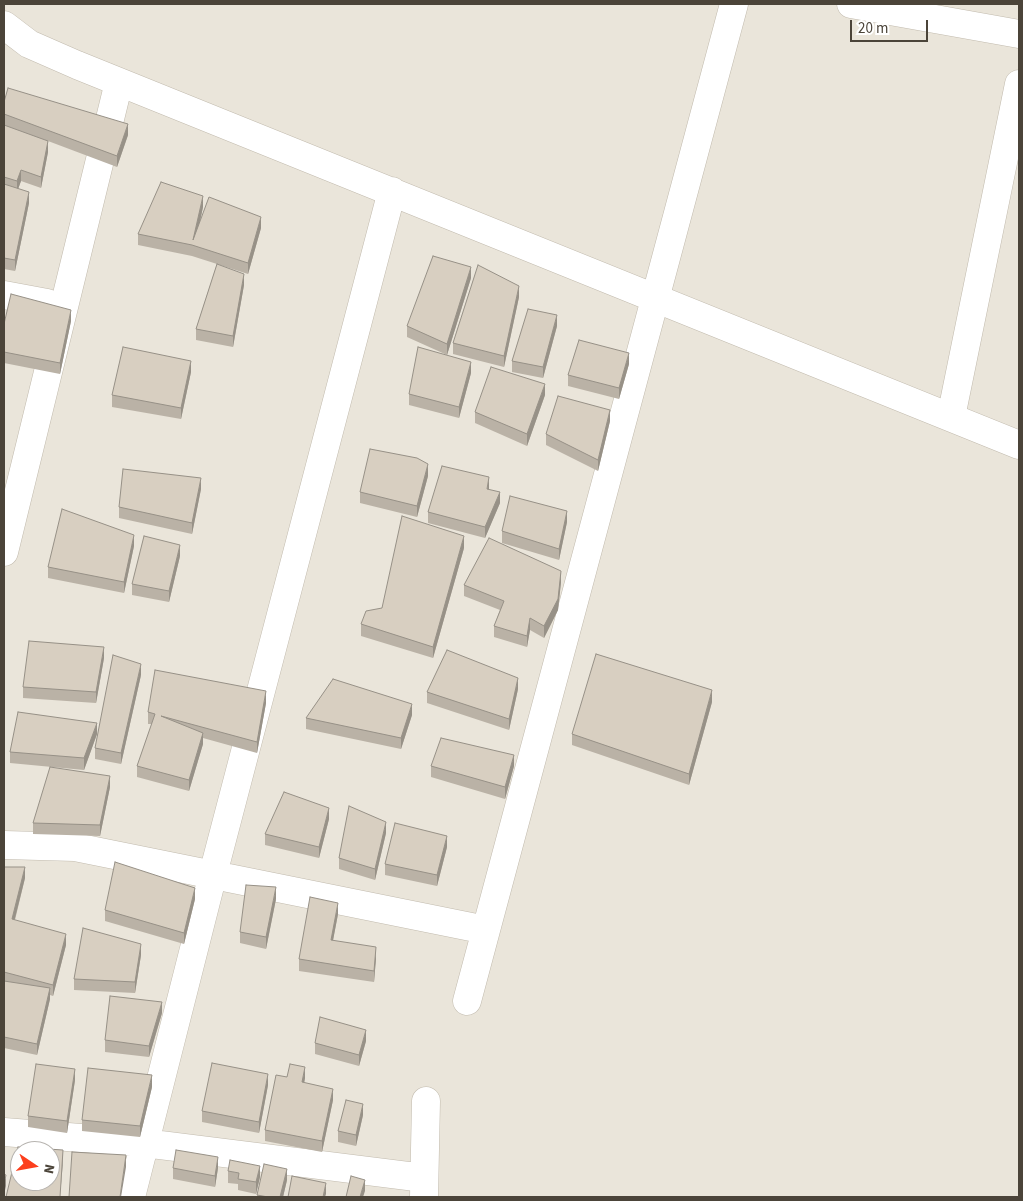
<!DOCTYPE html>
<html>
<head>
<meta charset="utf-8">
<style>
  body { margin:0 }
  #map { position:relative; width:1023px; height:1201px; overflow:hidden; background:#f6f3ec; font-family:"Source Sans 3",sans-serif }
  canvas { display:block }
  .frame { position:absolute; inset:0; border:5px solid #4b4439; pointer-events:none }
  .north { position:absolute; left:10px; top:1141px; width:50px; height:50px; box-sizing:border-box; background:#fff; border:1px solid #b7b4b0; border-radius:50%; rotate:102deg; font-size:14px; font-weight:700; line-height:20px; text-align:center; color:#4b4439 }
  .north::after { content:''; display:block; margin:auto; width:18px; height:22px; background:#fc3f1d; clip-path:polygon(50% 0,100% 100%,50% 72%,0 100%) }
  .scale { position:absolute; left:850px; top:20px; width:78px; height:22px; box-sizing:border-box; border:2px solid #4b4439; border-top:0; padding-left:6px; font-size:15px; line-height:18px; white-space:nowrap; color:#4b4439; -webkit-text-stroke:4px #fff; paint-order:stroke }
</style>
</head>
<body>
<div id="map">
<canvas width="1023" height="1201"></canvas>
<div class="frame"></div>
<div class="north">N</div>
<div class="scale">20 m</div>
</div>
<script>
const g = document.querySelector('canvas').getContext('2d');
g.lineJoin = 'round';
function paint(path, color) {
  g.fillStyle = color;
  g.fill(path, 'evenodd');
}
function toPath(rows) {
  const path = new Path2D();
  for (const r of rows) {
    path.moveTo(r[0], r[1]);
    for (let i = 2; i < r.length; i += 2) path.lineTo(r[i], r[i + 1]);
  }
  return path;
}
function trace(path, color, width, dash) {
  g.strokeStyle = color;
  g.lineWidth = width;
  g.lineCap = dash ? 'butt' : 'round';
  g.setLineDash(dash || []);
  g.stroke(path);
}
const residential = toPath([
  [4,4,1019,4,1019,1197,4,1197],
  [20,1151,50,1151,50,1181,20,1181]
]);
const minor = toPath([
  [851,4,1019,34],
  [4,25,29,44,77,65,1019,445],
  [4,295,47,303],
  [951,417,1019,84],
  [4,552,119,82],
  [4,845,75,847,486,930],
  [467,1001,734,4],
  [4,1132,144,1143,424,1178],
  [131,1197,213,874,392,191],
  [424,1197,426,1101]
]);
const wall = toPath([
  [4,102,128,135,117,167,48,141,48,152,41,188,21,181,18,189,29,203,15,271,4,269],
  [203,207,199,226,261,228,248,274,217,264,244,285,233,347,196,340,196,329,217,264,192,256,138,245,138,234],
  [471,278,447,355,407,337,407,326],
  [519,297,504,367,453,354,453,343],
  [71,321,60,374,4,363,4,324],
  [557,326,543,378,512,372,512,361],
  [629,364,619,399,568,386,568,375],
  [191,372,181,419,112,407,112,395],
  [471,373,459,418,409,405,409,394],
  [545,395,527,446,475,423,475,412],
  [610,421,598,471,546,445,546,434],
  [428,476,417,517,360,503,360,492],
  [201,489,192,534,119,518,119,507],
  [489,490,500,503,485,538,428,523,428,512],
  [567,522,559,560,502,543,502,531],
  [134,546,124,593,48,578,48,567],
  [464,548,433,658,361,636,361,624],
  [180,556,169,602,132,595,132,584],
  [561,582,558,610,544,638,530,630,527,647,494,637,494,626,500,610,464,596,464,585],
  [104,658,96,703,23,698,23,687],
  [141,675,121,764,95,759,95,748],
  [518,689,509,730,427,703,427,692],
  [712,702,689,785,572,745,572,734],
  [266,703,257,753,203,738,203,744,189,791,137,777,137,766,152,724,148,724,148,712],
  [412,715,401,749,306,729,306,718],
  [97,734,84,770,10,763,10,752],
  [431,766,514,766,505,799,431,777],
  [110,787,100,836,33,834,33,823],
  [329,819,319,858,265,845,265,834],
  [386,833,375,880,339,869,339,858],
  [447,847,437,886,385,875,385,864],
  [4,867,25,878,15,920,66,945,53,996,50,995,50,999,37,1055,4,1048],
  [195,899,184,944,105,921,105,910],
  [276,899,266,949,240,943,240,932],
  [338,914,333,940,376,958,374,982,299,971,299,959],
  [141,955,135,993,74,990,74,979],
  [162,1013,149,1057,105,1052,105,1040],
  [366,1041,359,1066,315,1054,315,1043],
  [287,1077,305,1078,304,1083,333,1100,322,1152,265,1141,265,1130],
  [75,1080,67,1133,28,1127,28,1116],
  [268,1085,259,1133,202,1122,202,1111],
  [152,1087,140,1137,82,1131,82,1120],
  [363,1115,356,1146,338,1142,338,1131],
  [173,1168,218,1168,215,1187,173,1179],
  [228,1171,260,1177,256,1194,238,1190,238,1184,228,1183],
  [287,1180,283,1197,257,1197,257,1195]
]);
const shadedWall = toPath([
  [128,124,128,135,117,167,117,156],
  [48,141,48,152,41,188,41,177],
  [21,170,21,181,17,192,17,181],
  [29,192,29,203,15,271,15,260],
  [203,196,203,207,195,245,193,240],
  [261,217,261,228,248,274,248,263],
  [471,267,471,278,447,355,447,344],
  [244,274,244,285,233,347,233,336],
  [519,286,519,297,504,367,504,356],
  [71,310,71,321,60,374,60,363],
  [557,315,557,326,543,378,543,367],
  [629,353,629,364,619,399,619,388],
  [191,361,191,372,181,419,181,408],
  [471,362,471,373,459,418,459,407],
  [545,384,545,395,527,446,527,434],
  [610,410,610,421,598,471,598,460],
  [428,464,428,476,417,517,417,506],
  [489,477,489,489,487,500,487,489],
  [201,478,201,489,192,534,192,523],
  [500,492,500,503,485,538,485,527],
  [567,511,567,522,559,560,559,549],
  [134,535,134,546,124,593,124,582],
  [464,536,464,548,433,658,433,647],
  [180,545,180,556,169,602,169,591],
  [561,571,561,582,558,610,544,638,544,626],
  [530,618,530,630,527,647,527,636],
  [104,647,104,658,96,703,96,692],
  [141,664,141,675,121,764,121,753],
  [518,678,518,689,509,730,509,719],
  [712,690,712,702,689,785,689,774],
  [266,691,266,703,257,753,257,742],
  [412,704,412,715,401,749,401,738],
  [97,723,97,734,84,770,84,758],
  [203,733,203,744,189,791,189,780],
  [514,755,514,766,505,799,505,787],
  [110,776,110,787,100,836,100,825],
  [329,808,329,819,319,858,319,847],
  [386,822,386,833,375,880,375,869],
  [447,836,447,847,437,886,437,875],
  [25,867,25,878,12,930,12,919],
  [276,887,276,899,266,949,266,937],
  [195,888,195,899,184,944,184,933],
  [338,903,338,914,331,951,331,940],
  [66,934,66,945,53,996,53,985],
  [141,944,141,955,135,993,135,982],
  [376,947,376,958,374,982,374,971],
  [50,988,50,999,37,1055,37,1044],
  [162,1002,162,1013,149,1057,149,1046],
  [366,1030,366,1041,359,1066,359,1055],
  [305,1067,305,1078,302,1094,302,1082],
  [75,1069,75,1080,67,1133,67,1121],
  [268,1074,268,1085,259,1133,259,1122],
  [152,1075,152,1087,140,1137,140,1126],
  [333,1089,333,1100,322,1152,322,1141],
  [363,1104,363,1115,356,1146,356,1135],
  [63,1150,63,1161,60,1197],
  [126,1155,126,1167,121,1197,120,1197],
  [218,1157,218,1168,215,1187,215,1176],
  [260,1166,260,1177,256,1194,256,1182],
  [287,1169,287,1180,283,1197,280,1197],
  [6,1175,6,1186,4,1195,4,1184],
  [365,1180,365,1191,363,1197,360,1197],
  [326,1183,326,1194,325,1197,323,1197]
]);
const building = toPath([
  [8,88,128,124,117,156,4,114,4,102,8,88],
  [4,125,48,141,41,177,21,170,17,181,4,177,4,125],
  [161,182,203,196,193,240,209,197,261,217,248,263,192,245,138,234,161,182],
  [4,184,29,192,15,260,4,258,4,184],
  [433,256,471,267,447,344,407,326,433,256],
  [217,264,244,274,233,336,196,329,217,264],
  [478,265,519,286,504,356,453,343,478,265],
  [11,294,71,310,60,363,4,352,4,324,11,294],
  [528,309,557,315,543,367,512,361,528,309],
  [579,340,629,353,619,388,568,375,579,340],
  [123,347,191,361,181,408,112,395,123,347],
  [418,347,471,362,459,407,409,394,418,347],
  [491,367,545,384,527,434,475,412,491,367],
  [558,396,610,410,598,460,546,434,558,396],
  [370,449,417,458,428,464,417,506,360,492,370,449],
  [442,466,489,477,487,489,500,492,485,527,428,512,442,466],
  [123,469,201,478,192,523,119,507,123,469],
  [510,496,567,511,559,549,502,531,510,496],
  [62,509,134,535,124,582,48,567,62,509],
  [402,516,464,536,433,647,361,624,366,611,382,608,402,516],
  [144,536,180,545,169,591,132,584,144,536],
  [489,538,561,571,558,599,544,626,530,618,527,636,494,626,504,601,464,585,489,538],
  [29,641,104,647,96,692,23,687,29,641],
  [447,650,518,678,509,719,427,692,447,650],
  [596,654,712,690,689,774,572,734,596,654],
  [113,655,141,664,121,753,95,748,113,655],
  [155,670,266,691,257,742,161,716,203,733,189,780,137,766,155,714,148,712,155,670],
  [333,679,412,704,401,738,306,718,333,679],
  [18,712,97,723,84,758,10,752,18,712],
  [441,738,514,755,505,787,431,766,441,738],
  [50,767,110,776,100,825,33,823,50,767],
  [284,792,329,808,319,847,265,834,284,792],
  [349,806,386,822,375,869,339,858,349,806],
  [395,823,447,836,437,875,385,864,395,823],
  [115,862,195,888,184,933,105,910,115,862],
  [4,867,25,867,12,919,66,934,53,985,4,972,4,867],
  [246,885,276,887,266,937,240,932,246,885],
  [310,897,338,903,331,940,376,947,374,971,299,959,310,897],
  [83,928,141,944,135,982,74,979,83,928],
  [4,981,50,988,37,1044,4,1037,4,981],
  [110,996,162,1002,149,1046,105,1040,110,996],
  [320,1017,366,1030,359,1055,315,1043,320,1017],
  [212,1063,268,1074,259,1122,202,1111,212,1063],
  [36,1064,75,1069,67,1121,28,1116,36,1064],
  [290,1064,305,1067,302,1082,333,1089,322,1141,265,1130,276,1075,287,1077,290,1064],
  [88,1068,152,1075,140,1126,82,1120,88,1068],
  [346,1100,363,1104,356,1135,338,1131,346,1100],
  [18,1147,63,1150,60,1197,6,1197,18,1147],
  [20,1151,50,1151,50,1181,20,1181,20,1151],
  [176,1150,218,1157,215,1176,173,1168,176,1150],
  [72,1152,126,1155,120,1197,69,1197,72,1152],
  [230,1160,260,1166,256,1182,238,1179,239,1173,228,1171,230,1160],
  [264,1164,287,1169,280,1197,268,1197,257,1195,264,1164],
  [4,1174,6,1175,4,1184,4,1174],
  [292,1176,326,1183,323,1197,288,1197,292,1176],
  [351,1176,365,1180,360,1197,346,1197,351,1176]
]);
paint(residential, '#eae5da');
trace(minor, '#c2bbae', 29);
trace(minor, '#fff', 28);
paint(wall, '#bab2a6');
paint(shadedWall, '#979187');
paint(building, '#d8cfc1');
trace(building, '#979187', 1);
</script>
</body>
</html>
